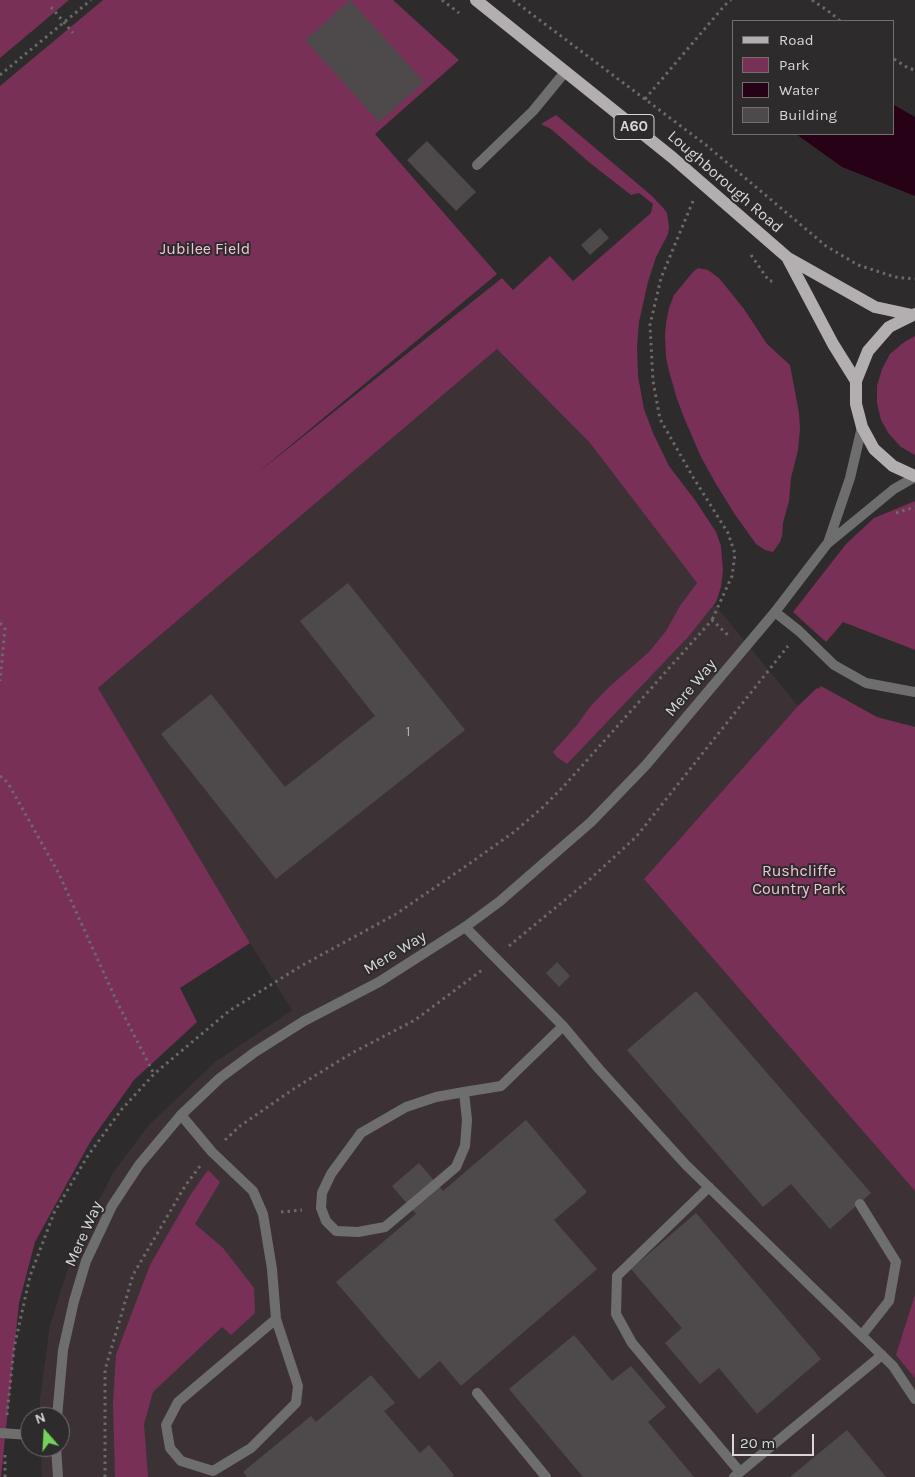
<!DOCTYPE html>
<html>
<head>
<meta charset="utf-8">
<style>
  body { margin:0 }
  #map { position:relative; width:915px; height:1477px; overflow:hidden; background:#2e2b2c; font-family:Karla,sans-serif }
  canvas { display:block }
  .legend { position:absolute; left:732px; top:20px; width:162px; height:115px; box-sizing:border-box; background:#2e2b2c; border:1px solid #726f70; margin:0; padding:6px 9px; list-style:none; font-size:15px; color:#d8d6d7 }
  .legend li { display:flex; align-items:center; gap:10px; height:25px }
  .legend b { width:25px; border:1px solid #726f70 }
  .north { position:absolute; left:20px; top:1407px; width:50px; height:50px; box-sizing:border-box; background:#2e2b2c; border:1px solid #726f70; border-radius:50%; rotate:341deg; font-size:14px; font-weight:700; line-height:20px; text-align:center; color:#d8d6d7 }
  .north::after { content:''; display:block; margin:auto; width:18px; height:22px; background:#73d25d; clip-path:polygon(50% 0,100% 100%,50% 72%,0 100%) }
  .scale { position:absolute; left:732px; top:1434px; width:82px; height:22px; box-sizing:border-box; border:2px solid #d8d6d7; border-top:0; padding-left:6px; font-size:15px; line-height:18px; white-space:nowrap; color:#d8d6d7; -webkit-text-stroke:4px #2e2b2c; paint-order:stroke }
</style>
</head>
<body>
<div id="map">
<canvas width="915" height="1477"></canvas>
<ul class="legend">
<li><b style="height:6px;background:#b3afb1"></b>Road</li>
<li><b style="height:14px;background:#783057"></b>Park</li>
<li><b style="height:14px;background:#270116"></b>Water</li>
<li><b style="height:14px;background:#4e4a4b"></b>Building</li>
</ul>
<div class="north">N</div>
<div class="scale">20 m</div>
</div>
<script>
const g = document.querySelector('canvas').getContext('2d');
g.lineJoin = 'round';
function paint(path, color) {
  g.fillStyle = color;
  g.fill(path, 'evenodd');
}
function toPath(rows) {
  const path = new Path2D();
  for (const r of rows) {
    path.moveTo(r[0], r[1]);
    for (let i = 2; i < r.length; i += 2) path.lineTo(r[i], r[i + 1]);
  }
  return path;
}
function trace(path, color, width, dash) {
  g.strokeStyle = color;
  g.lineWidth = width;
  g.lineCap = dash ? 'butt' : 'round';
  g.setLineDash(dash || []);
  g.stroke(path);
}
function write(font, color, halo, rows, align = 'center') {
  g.font = font + ' Karla,sans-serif';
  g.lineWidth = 4;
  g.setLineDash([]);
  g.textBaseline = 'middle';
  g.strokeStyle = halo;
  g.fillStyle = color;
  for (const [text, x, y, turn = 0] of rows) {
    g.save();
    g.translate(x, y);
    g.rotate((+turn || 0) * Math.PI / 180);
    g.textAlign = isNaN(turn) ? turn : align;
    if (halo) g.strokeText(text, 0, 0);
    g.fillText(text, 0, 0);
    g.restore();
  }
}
const built = toPath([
  [497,349,590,443,697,583,798,706,644,879,915,1191,915,1477,42,1477,41,1447,60,1447,60,1417,40,1417,40,1398,50,1325,76,1244,113,1173,148,1126,214,1063,292,1010,250,943,98,688]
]);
const green = toPath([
  [0,0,69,0,0,58],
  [103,0,393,0,459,60,375,134,497,274,256,474,502,278,513,290,550,256,573,281,651,213,653,204,639,193,631,195,590,163,551,129,541,124,556,115,652,196,665,210,667,213,669,227,668,234,656,257,648,282,639,322,637,347,638,376,644,409,653,433,669,466,695,500,716,532,721,546,723,571,721,587,716,602,688,637,567,764,557,757,553,752,577,725,590,707,608,688,649,652,666,631,680,606,697,583,590,443,497,349,98,688,250,943,180,988,197,1022,134,1080,92,1139,70,1178,35,1242,19,1303,1,1477,0,1477,0,86],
  [698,268,708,270,719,278,744,309,767,344,790,365,799,413,800,429,798,450,791,478,789,501,783,523,782,536,780,542,773,552,765,550,756,544,734,513,716,484,701,457,685,420,677,399,669,371,666,357,665,335,666,323,669,308,674,295,693,272],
  [915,336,915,455,901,447,889,434,881,420,877,403,877,386,882,369,890,354,903,343],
  [915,501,915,650,843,622,826,642,793,612,846,544,874,518],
  [821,686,877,717,915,727,915,1191,644,879,798,706,817,688,818,689],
  [208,1170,220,1182,195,1224,223,1248,254,1288,255,1313,231,1335,222,1327,153,1392,144,1424,148,1477,115,1477,113,1402,116,1355,150,1265,191,1194],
  [915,1295,915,1378,896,1355]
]);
const water = toPath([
  [894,105,915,117,915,196,842,167,796,134,894,134]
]);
const building = toPath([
  [350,0,424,82,379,122,305,40],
  [427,141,476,192,456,211,407,160],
  [600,228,609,238,590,255,581,245],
  [348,583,465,730,276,879,161,734,211,694,285,787,375,716,300,621],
  [557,962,570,976,559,987,546,973],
  [696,991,871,1193,830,1229,791,1184,763,1207,627,1050],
  [526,1120,587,1192,554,1220,597,1269,461,1386,440,1361,419,1379,336,1282,416,1214,392,1186,419,1163,443,1191],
  [696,1213,821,1359,757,1414,719,1368,700,1384,665,1343,682,1328,631,1269],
  [574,1335,612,1381,631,1366,666,1407,648,1422,694,1477,583,1477,509,1389],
  [371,1375,395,1403,384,1411,420,1453,429,1445,454,1475,452,1477,247,1477,243,1472,311,1416,316,1422],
  [847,1430,886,1477,790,1477]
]);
const path = toPath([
  [442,0,459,13],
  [513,0,706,145,826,246,858,265,895,277,915,279],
  [812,0,831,13,840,21],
  [51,7,73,33],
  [894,59,908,68,915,70],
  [0,75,91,0],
  [645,99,725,5,731,0],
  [693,201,661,278,650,325,653,381,660,419,693,477,728,533,735,554,732,576,712,620],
  [751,255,769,281,776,281],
  [896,513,915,507],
  [0,623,5,629,0,681],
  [0,776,8,783,59,874,117,1002,154,1074],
  [509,946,589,880,636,837,788,646],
  [225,1140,240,1126,295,1088,352,1053,415,1020,482,970],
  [281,1212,302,1210],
  [7,1415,14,1348,30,1276,54,1213,87,1157,122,1109,154,1074,229,1011,301,966,396,914,466,866,514,832,542,808,564,786,712,620,730,637],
  [5,1477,5,1451],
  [105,1477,105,1370,133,1275,185,1186,200,1166]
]);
const service = toPath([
  [477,165,533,111,565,72],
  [465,927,563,1026,599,1069,686,1165,893,1366,915,1399],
  [464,1092,467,1120,465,1146,456,1167,385,1227,358,1232,336,1231,326,1221,321,1208,322,1193,331,1174,361,1133,406,1107,436,1097,464,1092,501,1086,563,1026],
  [181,1115,212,1152,253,1191,263,1214,272,1269,276,1319,178,1402,166,1425,170,1448,181,1461,213,1471,251,1448,296,1403,298,1386,276,1319],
  [709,1187,617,1276,616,1314,632,1343,740,1472],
  [860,1204,896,1262,889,1301,862,1335],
  [477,1393,546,1477],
  [0,1433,30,1435],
  [734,1477,882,1355]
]);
const minor = toPath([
  [775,612,799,631,834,665,866,683,915,692]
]);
const tertiary = toPath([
  [828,543,850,478,862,427],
  [57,1417,63,1350,74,1301,86,1261,112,1206,139,1165,181,1115,220,1078,255,1052,304,1021,379,982,465,927,499,902,591,822,646,765,775,612,827,544,894,489,915,477],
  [56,1447,58,1477]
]);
const primary = toPath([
  [476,0,673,158,788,258,875,307,912,315],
  [788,259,833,344,856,381],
  [915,314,889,327,868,351,856,381,856,404,862,427,874,449,893,466,915,476]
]);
const numberNames = [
  ["1",408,732]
];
const shields = [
  [634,127,40]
];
const shieldNames = [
  ["A60",634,127]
];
const streetNames = [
  ["Loughborough Road",725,182,41],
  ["Mere Way",691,688,-50],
  ["Mere Way",395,953,-31],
  ["Mere Way",84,1234,-66]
];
const parkNames = [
  ["Jubilee Field",205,249],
  ["Rushcliffe",799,871],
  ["Country Park",799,889]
];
paint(built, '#3c3236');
paint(green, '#783057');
paint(water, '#270116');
paint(building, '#4e4a4b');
trace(path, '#6c696a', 3, [2.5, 4]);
trace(service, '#6f6e6e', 10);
trace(minor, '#6f6e6e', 10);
trace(tertiary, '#6f6e6e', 10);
trace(primary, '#b3afb1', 12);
write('14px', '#b6b3b4', null, numberNames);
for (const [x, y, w] of shields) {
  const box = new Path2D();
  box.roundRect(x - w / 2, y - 12.5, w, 25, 4);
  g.fillStyle = '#2e2b2c';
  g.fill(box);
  trace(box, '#d8d6d7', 1);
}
write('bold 15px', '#d8d6d7', null, shieldNames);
write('16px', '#d8d6d7', '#2e2b2c', streetNames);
write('16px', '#f1c1d6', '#2e2b2c', parkNames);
</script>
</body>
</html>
